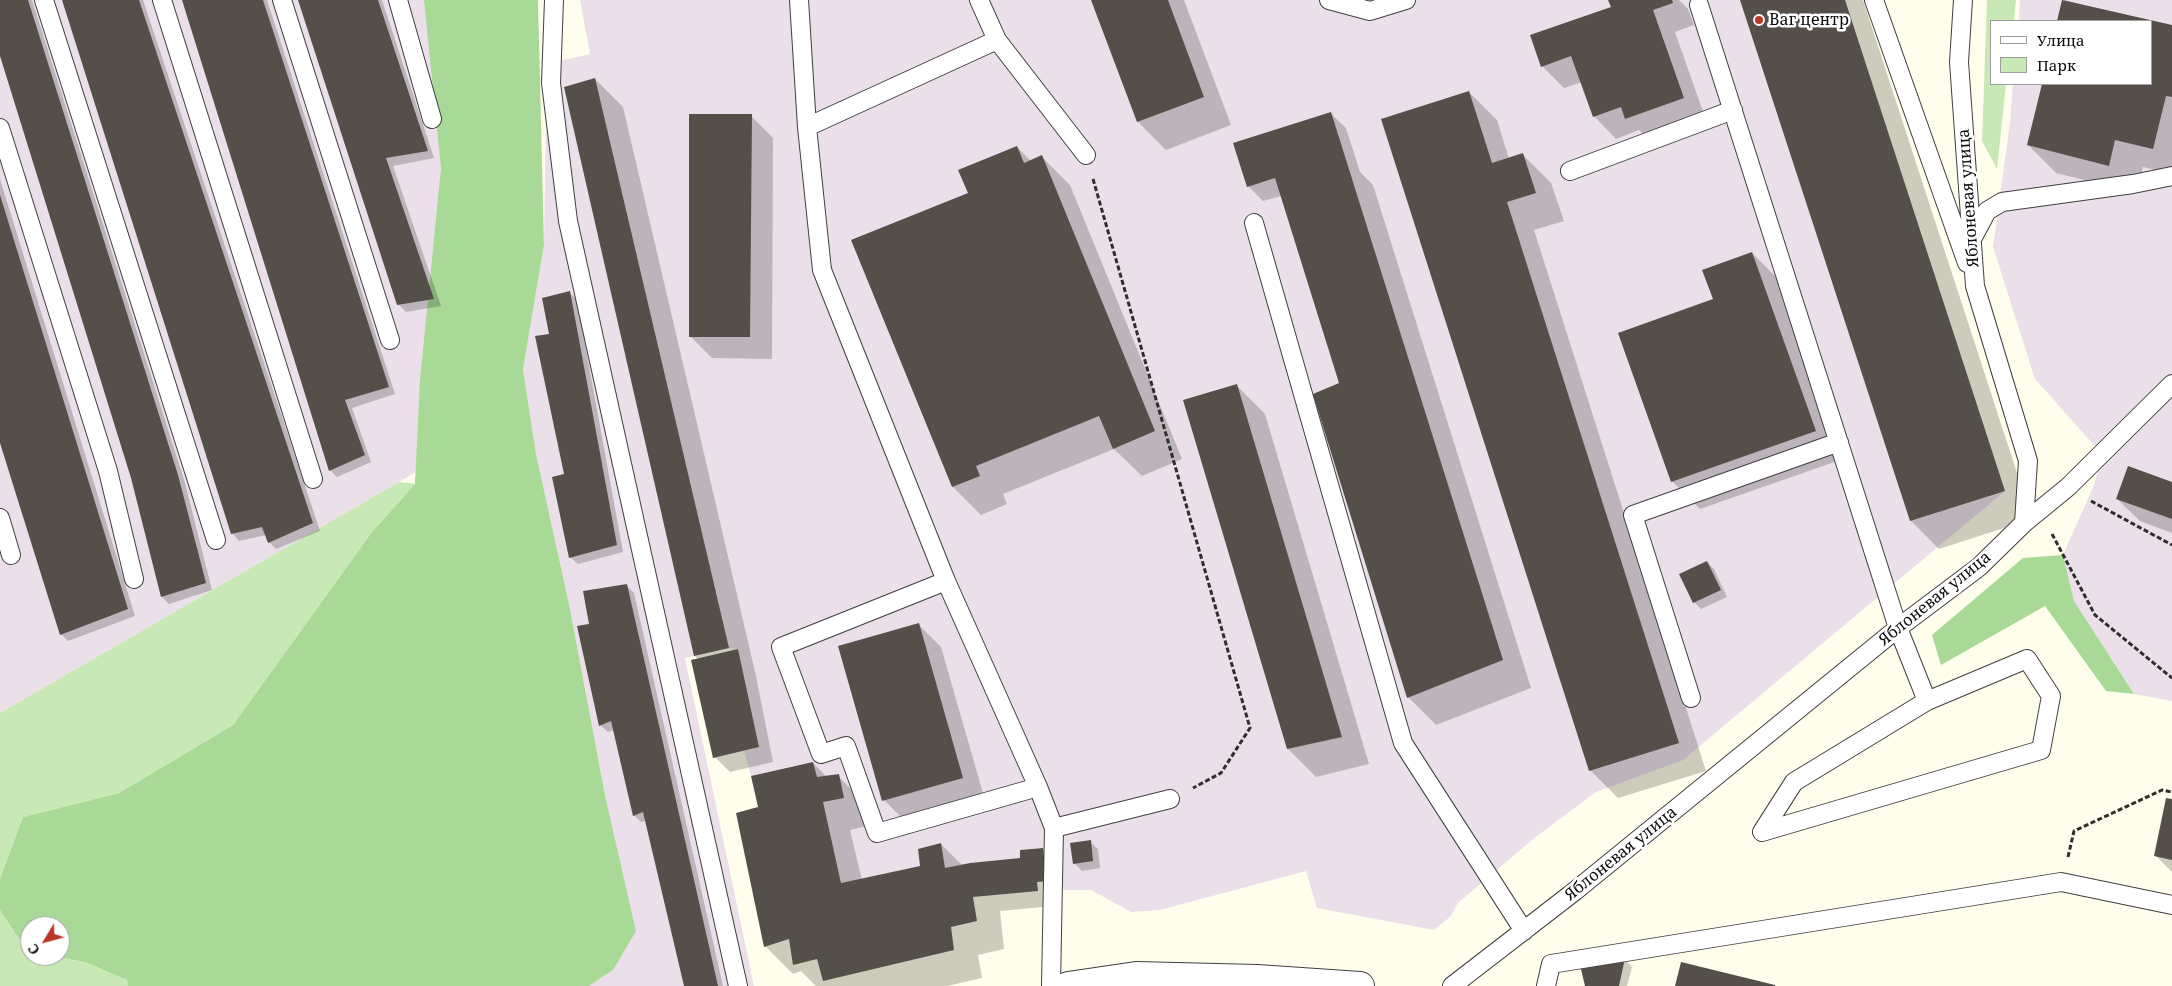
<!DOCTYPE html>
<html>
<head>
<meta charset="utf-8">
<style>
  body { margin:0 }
  #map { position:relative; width:2172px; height:986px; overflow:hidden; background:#fffeec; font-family:"Noto Serif",serif }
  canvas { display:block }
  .legend { position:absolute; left:1990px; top:20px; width:162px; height:65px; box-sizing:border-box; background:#fff; border:1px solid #9e9e9e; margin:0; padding:6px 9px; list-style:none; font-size:15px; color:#0c0c0c }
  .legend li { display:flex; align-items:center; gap:10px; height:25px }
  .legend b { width:25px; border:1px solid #9e9e9e }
  .north { position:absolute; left:20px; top:916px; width:50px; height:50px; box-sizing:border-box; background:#fff; border:1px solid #9e9e9e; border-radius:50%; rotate:233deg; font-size:14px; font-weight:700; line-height:20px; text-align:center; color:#0c0c0c }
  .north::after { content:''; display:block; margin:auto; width:18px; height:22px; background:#ba3726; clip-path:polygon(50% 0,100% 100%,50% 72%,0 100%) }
</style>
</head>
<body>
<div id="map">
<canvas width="2172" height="986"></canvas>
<ul class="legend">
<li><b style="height:6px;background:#fff"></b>Улица</li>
<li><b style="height:14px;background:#c8e8b6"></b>Парк</li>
</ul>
<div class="north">С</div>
</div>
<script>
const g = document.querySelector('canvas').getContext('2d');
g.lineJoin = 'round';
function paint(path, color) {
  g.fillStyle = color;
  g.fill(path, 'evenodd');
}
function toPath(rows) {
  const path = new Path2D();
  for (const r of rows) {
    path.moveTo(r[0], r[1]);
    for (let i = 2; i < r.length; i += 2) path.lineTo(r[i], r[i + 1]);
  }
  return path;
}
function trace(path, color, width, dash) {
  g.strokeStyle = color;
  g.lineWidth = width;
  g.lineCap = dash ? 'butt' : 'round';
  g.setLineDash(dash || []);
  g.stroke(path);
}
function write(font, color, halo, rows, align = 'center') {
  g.font = font + ' "Noto Serif",serif';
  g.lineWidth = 5;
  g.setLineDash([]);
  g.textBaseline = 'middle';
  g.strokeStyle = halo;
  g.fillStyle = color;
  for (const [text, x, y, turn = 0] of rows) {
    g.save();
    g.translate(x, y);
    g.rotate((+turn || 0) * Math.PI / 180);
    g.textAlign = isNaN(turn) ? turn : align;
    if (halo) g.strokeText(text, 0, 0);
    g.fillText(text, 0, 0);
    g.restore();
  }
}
const industrial = toPath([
  [0,0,435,0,473,112,430,464,0,713],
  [580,0,1845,0,2005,491,1683,760,1596,792,1537,836,1458,903,1450,917,1434,930,1317,908,1306,871,1160,910,1131,912,1091,890,1065,890,1047,881,1043,848,1020,850,1020,858,970,863,945,868,941,843,918,849,920,866,841,883,813,762,751,776,744,751,759,747,738,649,729,648,685,658,754,986,589,986,613,970,606,800,569,604,536,454,523,369,544,245,546,117,559,61,590,54],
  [2020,0,2172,0,2172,701,2134,694,2074,601,2063,555,2094,485,2102,454,2035,379,1993,247,2010,123,2013,84,2151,84,2151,21,2019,21]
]);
const green = toPath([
  [1987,0,2016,0,2014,21,1991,21,1991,84,2006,84,1997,169,1982,141],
  [399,482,415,484,372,532,233,725,119,793,23,817,0,879,0,713],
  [0,910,27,951,30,951,30,956,53,956,83,962,127,980,128,986,0,986]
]);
const forest = toPath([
  [424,0,538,0,544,245,523,369,536,454,569,604,606,800,636,931,613,970,589,986,128,986,127,980,84,962,53,956,60,956,60,926,30,926,30,951,27,951,0,910,0,879,23,817,119,793,233,725,372,532,415,484,420,380,441,168],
  [2063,555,2074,601,2134,694,2106,691,2045,606,1941,665,1932,635,2023,558]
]);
const shadow = toPath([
  [0,0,32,0,185,483,212,590,169,604,162,597,132,478,0,51],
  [63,0,143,0,320,531,276,549,269,542,266,535,239,541,232,533],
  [183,0,267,0,395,394,352,408,371,462,337,477,330,470],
  [300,0,382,0,434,158,393,166,441,306,406,312,398,304],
  [1092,0,1184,0,1231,125,1166,150,1138,122],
  [1610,0,1679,0,1688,9,1694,25,1675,32,1706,120,1649,140,1639,130,1616,139,1594,116,1582,82,1564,88,1542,66,1612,8],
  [1742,0,1863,0,2032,519,1939,549,1911,521],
  [2064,0,2151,21,2059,21],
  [2151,21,2172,27,2172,174,2143,167,2137,193,2056,173,2028,145,2043,84,2151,84],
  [595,79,623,107,756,676,773,762,730,772,715,757,699,660,695,656],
  [1469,92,1497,120,1509,159,1523,155,1551,183,1564,221,1534,230,1706,771,1618,798,1590,770],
  [1330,113,1346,128,1360,172,1373,185,1531,688,1436,725,1408,697,1341,384,1281,196,1263,201,1248,186],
  [751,116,773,138,772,359,712,358,690,336],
  [1017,147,1031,161,1042,157,1070,185,1182,459,1142,476,1114,449,1003,494,1007,504,981,515,953,487,970,193],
  [0,179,135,616,68,641,61,634,0,438],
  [1752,253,1780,281,1843,459,1700,509,1672,481,1714,300],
  [570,293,577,300,623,552,578,564,570,557,565,474,550,335],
  [1237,386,1265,414,1369,764,1316,777,1288,749,1184,401],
  [2172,483,2172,533,2140,521,2117,499],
  [1707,562,1714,569,1727,597,1701,609,1694,602],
  [627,586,634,593,723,986,685,986,646,821,641,822,634,815,614,730,608,732,600,725,590,625],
  [919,625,941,647,985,800,906,822,884,800],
  [813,763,827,777,838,776,866,804,871,825,850,830,862,880,921,867,941,844,963,866,1022,859,1043,850,1058,865,1052,906,1000,911,1004,949,978,955,982,978,947,986,816,986,801,971,793,974,765,946,760,807],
  [2172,801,2172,872,2155,855],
  [1090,842,1098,849,1100,868,1082,871,1074,863],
  [1624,959,1632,967,1627,986,1586,986]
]);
const building = toPath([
  [0,0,28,0,178,475,206,583,161,597,131,478,0,56],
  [62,0,139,0,313,523,268,543,262,527,231,534],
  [182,0,263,0,389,387,345,400,365,455,329,471],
  [298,0,378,0,428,151,386,158,434,299,397,305],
  [1091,0,1168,0,1204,97,1137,122],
  [1608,0,1672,0,1673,3,1653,10,1684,98,1625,119,1621,107,1593,117,1571,56,1541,67,1530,35,1611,7],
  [1740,0,1845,0,2005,491,1910,521],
  [2062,0,2172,25,2172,97,2166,96,2153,149,2115,140,2109,166,2027,145,2042,84,2151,84,2151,21,2057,21],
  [595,78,729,648,694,656,564,87],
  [1469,91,1492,163,1523,153,1536,193,1507,202,1679,743,1589,771,1381,119],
  [1331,112,1503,660,1407,698,1313,394,1339,383,1275,178,1247,187,1233,143],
  [689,114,752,114,750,337,689,337],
  [1017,146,1024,163,1042,155,1155,431,1113,449,1099,416,976,466,980,476,952,487,851,240,968,193,958,170],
  [0,195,128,609,60,635,0,443],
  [1752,252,1816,431,1671,482,1618,333,1713,299,1702,270],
  [570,291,617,545,569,558,552,477,564,474,535,336,549,334,542,298],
  [1237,384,1342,737,1287,749,1183,400],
  [2128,466,2172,482,2172,519,2116,499],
  [1707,561,1721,590,1693,603,1679,574],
  [627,584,718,986,684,986,643,812,633,816,611,721,599,726,577,626,589,624,583,591],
  [919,623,963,778,882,801,838,646],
  [738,649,759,747,713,758,691,660],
  [813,762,817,777,839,774,844,798,823,802,841,883,920,866,918,849,941,843,945,868,970,863,1020,858,1020,850,1043,848,1047,881,1037,882,1038,891,973,897,977,921,951,927,954,950,823,981,817,959,793,965,789,939,764,947,736,813,758,807,751,776],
  [2166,798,2172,799,2172,860,2154,856],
  [1091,840,1093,861,1073,864,1070,843],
  [1625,958,1619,986,1585,986,1580,965],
  [1681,962,1775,985,1775,986,1675,986]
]);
const path = toPath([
  [1093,179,1250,728,1221,773,1193,788],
  [2091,501,2172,545],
  [2052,534,2095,615,2172,678],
  [2068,857,2074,831,2162,790,2172,792]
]);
const service = toPath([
  [44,0,216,540],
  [162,0,313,479],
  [282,0,390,340],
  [398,0,432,119],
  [554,0,551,83,568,221,738,986],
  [799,0,807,127,822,270,946,581,1038,787,1054,828,1051,986],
  [1329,0,1370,11,1406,0],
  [1874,0,1967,263],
  [1699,5,1898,628,1927,701],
  [997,40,1086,155],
  [807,127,997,40,979,0],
  [0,128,108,471,134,579],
  [1570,171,1733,110],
  [1254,223,1403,743,1524,931],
  [1972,239,1987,211,2002,202,2133,184,2172,176],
  [0,518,11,555],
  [2024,523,2068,487,2172,384],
  [946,581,781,647,821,754,846,746,877,833,1038,787],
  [2027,659,2051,696,2041,750,1762,832,1794,782,1927,701,2027,659],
  [1691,698,1633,515,1839,442],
  [1054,828,1170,799],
  [1452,986,1575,891,1898,628,1979,567,2024,523,2028,461,1975,286,1959,62,1963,0],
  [1546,986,1551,964,2061,882,2172,905]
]);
const tertiary = toPath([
  [1068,986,1136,976,1257,979,1360,986]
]);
const markers = [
  [1759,20,5,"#ba3726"]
];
const poiNames = [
  ["Ваг центр",1769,20]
];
const streetNames = [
  ["Яблоневая улица",1969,198,-94],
  ["Яблоневая улица",1935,599,-39],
  ["Яблоневая улица",1621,854,-39]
];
paint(industrial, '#ebe0ea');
paint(green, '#c8e8b6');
paint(forest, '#a9d996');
paint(shadow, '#0003');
paint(building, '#554f49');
trace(service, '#3f3f3f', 20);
trace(tertiary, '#3f3f3f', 30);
trace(path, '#2e2e2e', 3, [5, 2.5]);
trace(service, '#fff', 18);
trace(tertiary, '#fff', 28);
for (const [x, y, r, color] of markers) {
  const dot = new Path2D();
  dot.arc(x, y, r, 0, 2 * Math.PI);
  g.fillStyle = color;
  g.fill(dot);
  trace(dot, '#fff', 2);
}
write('16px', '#0c0c0c', '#fff', poiNames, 'left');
write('16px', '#0c0c0c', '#fff', streetNames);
</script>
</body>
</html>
